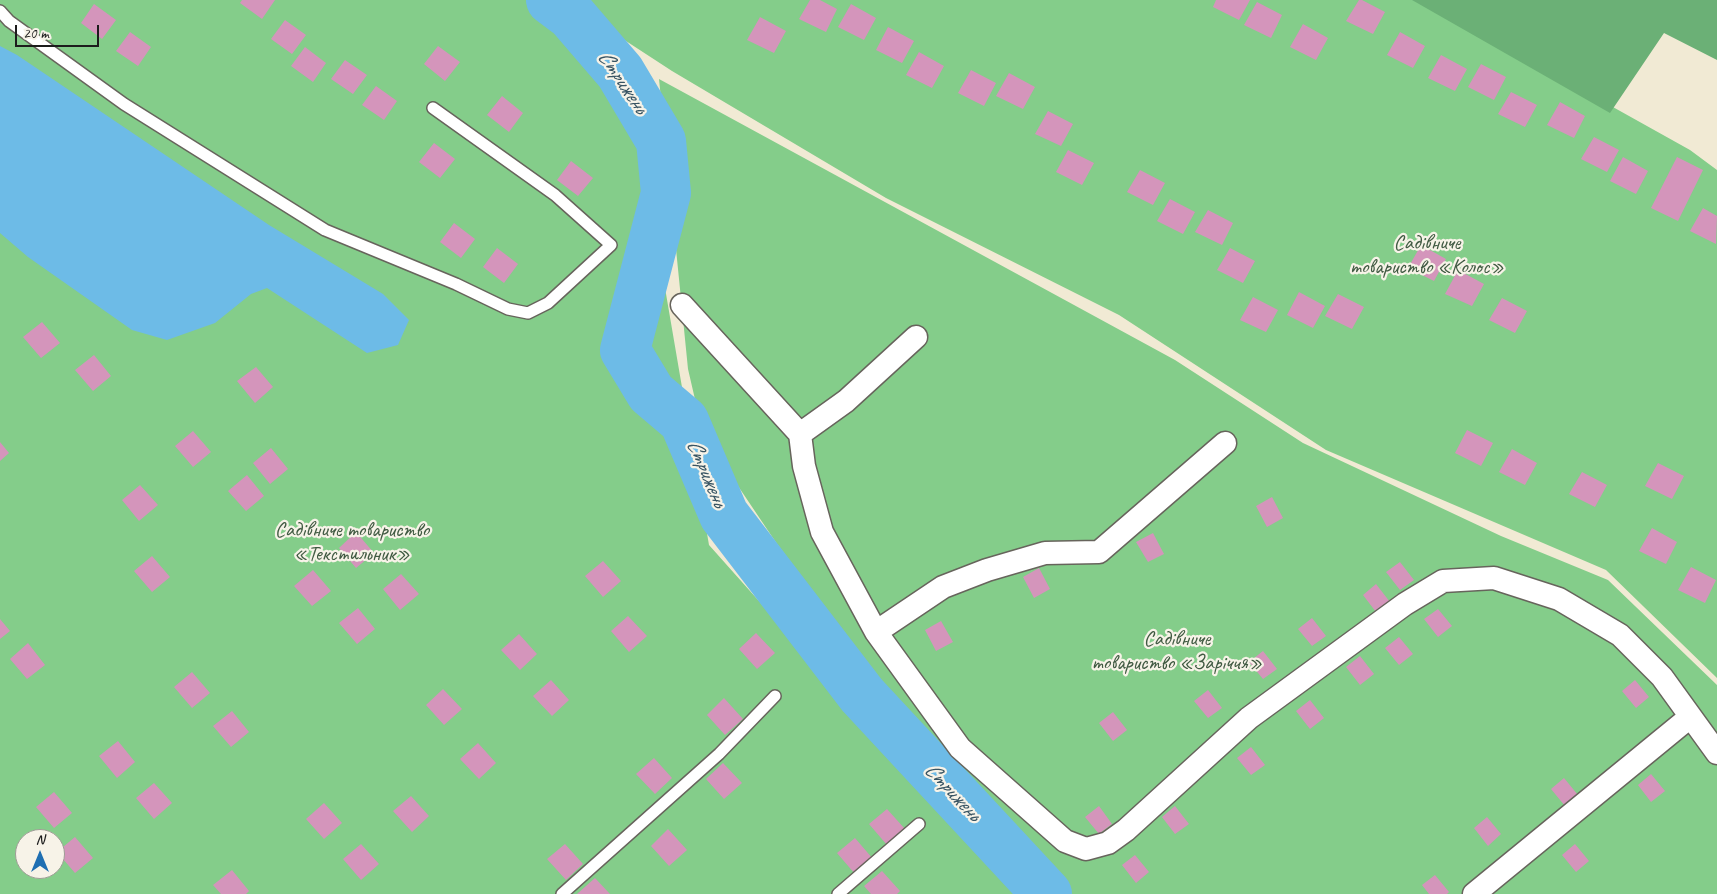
<!DOCTYPE html>
<html>
<head>
<meta charset="utf-8">
<style>
  body { margin:0 }
  #map { position:relative; width:1717px; height:894px; overflow:hidden; background:#f1ead4; font-family:Caveat,sans-serif }
  canvas { display:block }
  .north { position:absolute; left:15px; top:829px; width:50px; height:50px; box-sizing:border-box; background:#f7f3e8; border:1px solid #9f9d96; border-radius:50%; rotate:0deg; font-size:14px; font-weight:700; line-height:20px; text-align:center; color:#1c1c1c }
  .north::after { content:''; display:block; margin:auto; width:18px; height:22px; background:#1f6fb2; clip-path:polygon(50% 0,100% 100%,50% 72%,0 100%) }
  .scale { position:absolute; left:15px; top:25px; width:84px; height:22px; box-sizing:border-box; border:2px solid #1c1c1c; border-top:0; padding-left:6px; font-size:15px; line-height:18px; white-space:nowrap; color:#1c1c1c; -webkit-text-stroke:4px #f7f3e8; paint-order:stroke }
</style>
</head>
<body>
<div id="map">
<canvas width="1717" height="894"></canvas>
<div class="north">N</div>
<div class="scale">20 m</div>
</div>
<script>
const g = document.querySelector('canvas').getContext('2d');
g.lineJoin = 'round';
function paint(path, color) {
  g.fillStyle = color;
  g.fill(path, 'evenodd');
}
function toPath(rows) {
  const path = new Path2D();
  for (const r of rows) {
    path.moveTo(r[0], r[1]);
    for (let i = 2; i < r.length; i += 2) path.lineTo(r[i], r[i + 1]);
  }
  return path;
}
function trace(path, color, width, dash) {
  g.strokeStyle = color;
  g.lineWidth = width;
  g.lineCap = dash ? 'butt' : 'round';
  g.setLineDash(dash || []);
  g.stroke(path);
}
function write(font, color, halo, rows, align = 'center') {
  g.font = font + ' Caveat,sans-serif';
  g.lineWidth = 4.5;
  g.setLineDash([]);
  g.textBaseline = 'middle';
  g.strokeStyle = halo;
  g.fillStyle = color;
  for (const [text, x, y, turn = 0] of rows) {
    g.save();
    g.translate(x, y);
    g.rotate((+turn || 0) * Math.PI / 180);
    g.textAlign = isNaN(turn) ? turn : align;
    if (halo) g.strokeText(text, 0, 0);
    g.fillText(text, 0, 0);
    g.restore();
  }
}
const green = toPath([
  [0,0,534,0,564,21,639,136,709,545,1020,894,0,894],
  [25,839,55,839,55,869,25,869],
  [563,0,1421,0,1690,150,1717,170,1717,678,1606,570,1326,450,1119,315,886,198,672,71],
  [659,79,1175,360,1303,443,1501,536,1608,580,1717,685,1717,894,1071,894,916,731,777,544,703,434,688,369]
]);
const forest = toPath([
  [1412,0,1717,0,1717,60,1664,33,1610,113]
]);
const water = toPath([
  [0,46,17,55,269,225,383,294,409,320,398,345,367,353,267,288,251,294,215,323,167,340,132,330,28,257,0,233]
]);
const river = toPath([
  [551,0,571,15,620,72,661,141,666,193,625,350,651,393,684,421,724,515,862,695,1047,894]
]);
const building = toPath([
  [242,0,275,0,262,19,240,3],
  [810,0,820,0,837,9,826,32,799,19],
  [1216,0,1250,0,1239,20,1213,7],
  [1359,0,1362,0,1385,12,1373,34,1346,21],
  [1257,2,1282,15,1271,38,1244,25],
  [94,4,116,20,102,39,81,23],
  [851,4,876,18,864,40,838,27],
  [760,17,786,31,774,53,747,40],
  [285,20,306,35,292,54,271,39],
  [1303,24,1328,38,1316,60,1290,47],
  [888,27,914,41,902,63,876,50],
  [130,32,151,47,138,66,116,51],
  [1400,32,1425,46,1413,68,1387,55],
  [438,46,460,62,445,81,424,64],
  [305,47,326,63,313,82,291,66],
  [919,52,944,66,932,88,906,75],
  [1441,55,1467,69,1455,91,1428,78],
  [345,60,367,75,353,94,331,79],
  [1481,64,1506,77,1494,100,1468,87],
  [971,70,996,83,984,106,958,93],
  [1009,73,1035,87,1023,109,996,96],
  [376,86,397,101,384,120,362,105],
  [1511,92,1537,105,1525,127,1498,114],
  [502,96,523,113,509,132,487,115],
  [1560,102,1585,116,1574,138,1547,125],
  [1048,111,1073,124,1061,146,1035,134],
  [1594,137,1619,150,1607,172,1581,159],
  [434,143,455,159,440,178,419,162],
  [1068,150,1094,163,1082,185,1056,172],
  [1623,157,1648,171,1636,194,1610,181],
  [1677,157,1703,170,1678,221,1651,208],
  [571,161,593,178,578,196,557,180],
  [1140,170,1165,183,1153,205,1127,192],
  [1170,199,1195,212,1183,234,1157,221],
  [1703,208,1717,216,1716,244,1690,231],
  [1208,210,1233,223,1222,245,1195,232],
  [454,223,475,239,461,258,440,242],
  [1421,245,1446,259,1434,281,1408,268],
  [497,248,518,264,504,283,483,267],
  [1230,248,1255,261,1243,283,1217,270],
  [1458,270,1484,284,1472,306,1445,294],
  [1299,292,1325,306,1313,328,1287,315],
  [1338,294,1364,307,1352,329,1325,316],
  [1253,297,1278,310,1266,332,1240,320],
  [1502,298,1527,311,1515,333,1489,320],
  [42,322,60,343,41,358,23,337],
  [94,355,111,376,93,391,75,370],
  [256,367,273,387,255,403,237,381],
  [1467,430,1493,443,1481,466,1455,453],
  [193,431,211,452,193,467,175,446],
  [0,442,9,453,0,461],
  [271,448,288,469,270,484,253,463],
  [1512,449,1537,463,1525,485,1499,472],
  [1658,463,1684,476,1672,499,1645,486],
  [1582,472,1607,485,1595,507,1569,494],
  [247,475,264,496,246,511,228,491],
  [140,485,158,505,139,521,122,500],
  [1272,497,1283,518,1267,527,1256,506],
  [1652,528,1677,542,1666,564,1639,551],
  [356,532,374,553,356,568,339,548],
  [1153,533,1164,554,1148,562,1136,542],
  [152,556,170,577,152,592,134,571],
  [603,561,621,581,603,597,585,576],
  [1400,562,1414,580,1400,590,1386,572],
  [1691,567,1716,580,1705,603,1678,590],
  [1039,568,1050,589,1034,598,1023,577],
  [313,570,331,591,312,606,294,586],
  [401,574,419,594,400,610,383,589],
  [1376,584,1390,602,1376,612,1363,595],
  [358,608,375,629,357,644,339,623],
  [1438,609,1452,626,1438,637,1424,619],
  [628,616,647,636,629,652,611,631],
  [1312,618,1326,636,1312,646,1298,629],
  [0,619,10,631,0,639],
  [941,621,953,642,936,651,925,630],
  [756,633,775,653,757,669,739,649],
  [519,634,537,654,520,670,501,650],
  [1399,637,1413,654,1399,665,1385,648],
  [28,643,45,665,27,679,10,659],
  [1263,651,1277,669,1263,679,1249,662],
  [1360,656,1374,674,1360,685,1346,667],
  [192,672,210,693,192,708,174,687],
  [551,680,569,700,552,716,533,696],
  [1635,680,1649,697,1636,708,1622,691],
  [443,689,462,709,444,725,426,705],
  [1208,690,1222,708,1208,718,1194,701],
  [724,698,743,719,725,735,707,715],
  [1310,700,1324,718,1310,729,1296,711],
  [232,711,249,732,231,747,213,726],
  [1113,712,1127,730,1113,741,1099,723],
  [118,741,135,762,117,778,99,756],
  [478,743,496,763,479,779,460,759],
  [1251,747,1265,765,1251,775,1237,758],
  [654,758,672,778,655,794,636,774],
  [723,763,742,783,724,799,706,779],
  [1651,774,1665,791,1651,802,1638,785],
  [1564,778,1578,795,1565,806,1551,789],
  [154,783,172,803,154,819,136,798],
  [54,792,72,813,54,828,36,807],
  [411,796,429,816,412,832,393,811],
  [324,803,342,823,324,839,306,819],
  [1099,806,1112,824,1099,834,1085,817],
  [1175,806,1189,824,1175,834,1162,817],
  [887,809,905,829,887,845,869,824],
  [1487,817,1501,834,1488,846,1474,828],
  [668,829,687,850,669,866,651,846],
  [75,837,93,858,75,873,57,852],
  [855,838,873,859,855,874,837,853],
  [361,844,379,864,361,880,343,859],
  [565,844,583,864,566,880,547,859],
  [1575,844,1589,861,1576,872,1562,855],
  [1135,855,1149,872,1136,883,1122,865],
  [232,870,249,891,246,894,221,894,213,885],
  [882,871,900,891,897,894,871,894,864,886],
  [1435,875,1449,892,1447,894,1429,894,1422,885],
  [595,878,610,894,577,894]
]);
const lane = toPath([
  [0,11,9,21,124,104,325,230,456,284,508,309,528,313,548,303,611,245,555,195,433,108],
  [562,894,719,754,775,696],
  [838,894,919,824]
]);
const street = toPath([
  [682,305,800,434,804,466,822,532,876,632,960,748,1065,841,1086,849,1108,843,1126,830,1249,718,1405,604,1443,581,1494,578,1559,599,1620,635,1662,677,1717,753],
  [800,434,846,401,916,337],
  [876,632,943,587,987,570,1045,553,1099,552,1225,443],
  [1474,894,1690,717]
]);
const parkNames = [
  ["Садівниче",1427,243],
  ["товариство «Колос»",1427,267],
  ["Садівниче товариство",352,530],
  ["«Текстильник»",352,554],
  ["Садівниче",1177,639],
  ["товариство «Заріччя»",1177,663]
];
const waterNames = [
  ["Стрижень",622,82,56],
  ["Стрижень",706,473,67],
  ["Стрижень",952,792,47]
];
paint(green, '#84cd8a');
paint(forest, '#6bb076');
paint(water, '#6dbbe7');
trace(river, '#6dbbe7', 50);
paint(building, '#d495bb');
trace(lane, '#67645c', 14);
trace(street, '#67645c', 25);
trace(lane, '#fff', 11);
trace(street, '#fff', 22);
write('21px', '#405a42', '#f7f3e8', parkNames);
write('italic 22px', '#385463', '#f7f3e8', waterNames);
</script>
</body>
</html>
